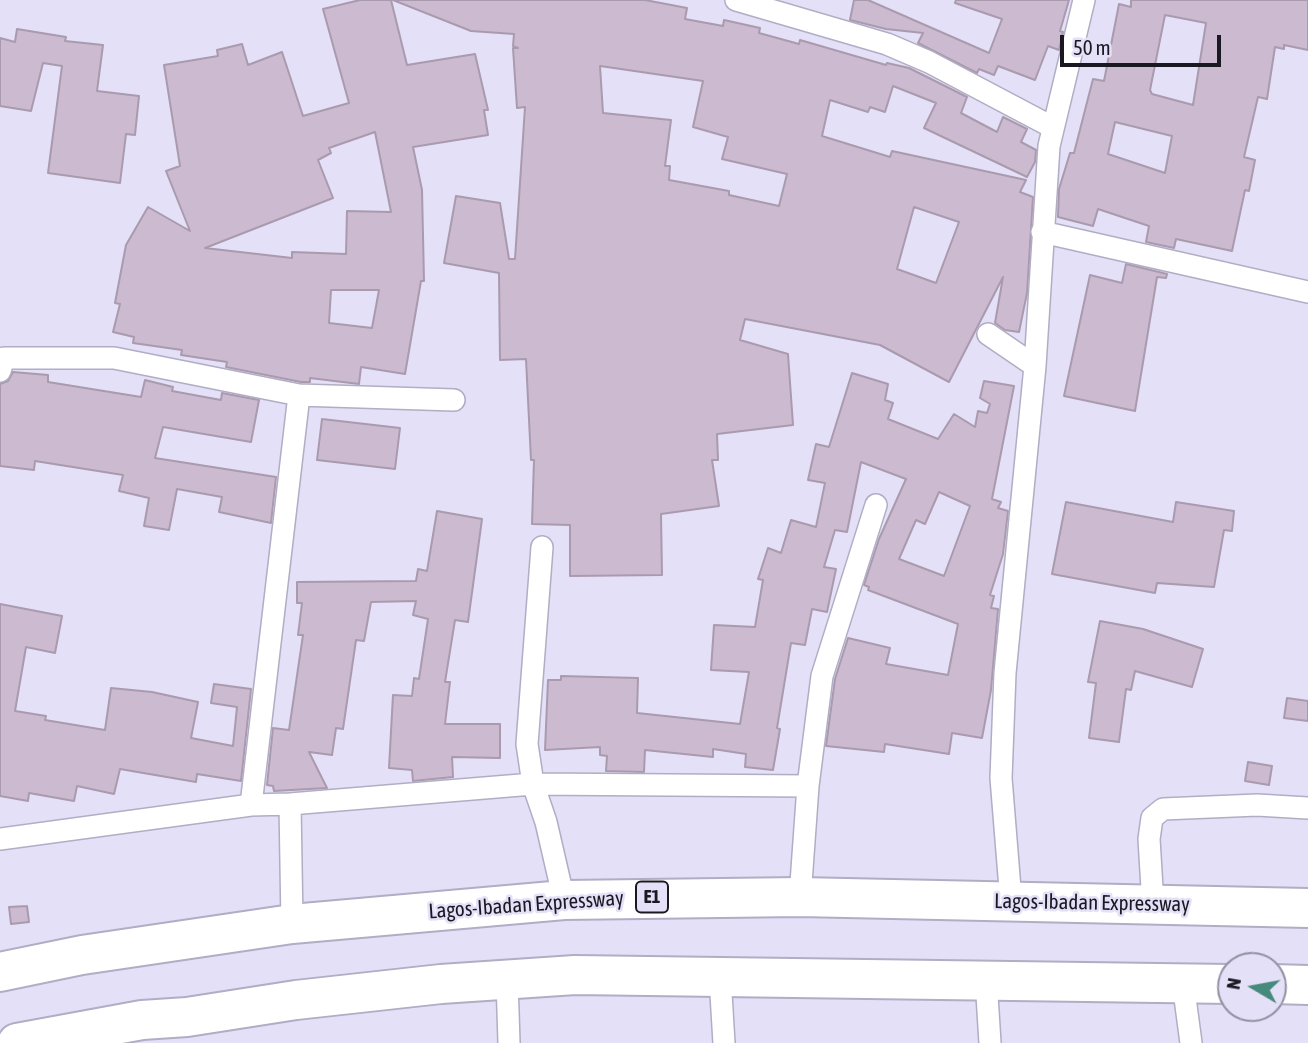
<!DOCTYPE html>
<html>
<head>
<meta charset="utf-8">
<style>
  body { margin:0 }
  #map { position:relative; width:1308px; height:1043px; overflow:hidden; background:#e3e0f8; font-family:"Asap Condensed",sans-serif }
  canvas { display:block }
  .north { position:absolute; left:1217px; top:952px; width:70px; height:70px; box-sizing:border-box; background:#e3e0f8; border:2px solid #9390a2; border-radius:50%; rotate:280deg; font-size:19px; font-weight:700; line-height:28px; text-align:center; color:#1a1922 }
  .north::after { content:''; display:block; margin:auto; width:24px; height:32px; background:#468a7e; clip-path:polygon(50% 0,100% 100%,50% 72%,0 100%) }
  .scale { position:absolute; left:1060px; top:35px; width:161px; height:32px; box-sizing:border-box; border:4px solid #1a1922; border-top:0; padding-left:9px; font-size:21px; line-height:24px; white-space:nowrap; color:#1a1922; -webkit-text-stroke:5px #e3e0f8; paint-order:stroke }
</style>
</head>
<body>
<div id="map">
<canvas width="1308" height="1043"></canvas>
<div class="north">N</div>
<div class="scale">50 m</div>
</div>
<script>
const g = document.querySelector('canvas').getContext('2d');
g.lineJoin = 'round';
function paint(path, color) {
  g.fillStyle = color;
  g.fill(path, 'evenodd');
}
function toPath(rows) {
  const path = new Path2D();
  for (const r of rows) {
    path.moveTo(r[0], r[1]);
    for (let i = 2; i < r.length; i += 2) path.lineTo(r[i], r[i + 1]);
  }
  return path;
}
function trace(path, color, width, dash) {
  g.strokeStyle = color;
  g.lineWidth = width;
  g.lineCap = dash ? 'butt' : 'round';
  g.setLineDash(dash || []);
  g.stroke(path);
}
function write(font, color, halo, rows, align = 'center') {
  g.font = font + ' "Asap Condensed",sans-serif';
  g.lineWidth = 5;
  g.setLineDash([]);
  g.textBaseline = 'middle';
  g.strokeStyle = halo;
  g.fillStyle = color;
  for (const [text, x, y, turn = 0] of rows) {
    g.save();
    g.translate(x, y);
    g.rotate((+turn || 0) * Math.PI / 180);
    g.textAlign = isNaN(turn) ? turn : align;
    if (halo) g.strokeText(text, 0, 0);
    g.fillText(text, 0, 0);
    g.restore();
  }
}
const building = toPath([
  [360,0,391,0,407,65,475,54,488,110,484,110,488,135,413,147,422,190,424,281,421,281,405,374,361,367,359,384,310,378,310,382,301,382,226,367,227,362,181,355,182,350,133,343,134,337,113,332,120,304,115,303,126,245,148,207,190,231,166,171,180,166,164,65,218,56,217,50,242,44,248,65,282,52,303,116,349,103,323,9,360,0],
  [375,132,391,212,347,211,346,254,292,252,292,258,205,248,333,198,318,160,331,153,329,148,375,132],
  [331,290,379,290,372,328,329,323,331,290],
  [393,0,645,0,687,8,685,19,723,26,724,20,760,28,759,33,799,44,800,40,886,65,887,63,909,68,967,97,961,113,997,132,1003,117,1027,129,1021,142,1036,150,1035,162,1027,177,924,128,936,103,893,86,885,112,870,107,868,112,830,100,822,136,890,157,892,151,1026,180,1020,192,1033,197,1027,293,1019,332,1005,330,995,323,1003,277,949,382,880,345,745,319,740,340,788,354,793,425,717,434,718,460,712,460,719,506,661,514,662,575,570,576,570,525,532,524,534,460,531,460,526,359,500,360,499,273,444,263,456,196,500,203,509,259,515,259,525,107,517,108,513,48,518,48,513,46,514,34,471,31,393,0],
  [600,66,703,81,693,127,728,137,722,159,787,174,779,206,729,195,729,191,669,180,670,166,665,166,671,120,603,113,600,66],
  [914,207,959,222,936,283,897,269,914,207],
  [854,0,868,0,989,53,1002,19,955,3,956,0,1069,0,1060,31,1063,32,1059,50,1048,46,1035,80,998,66,994,75,979,69,977,73,918,43,923,33,886,29,850,20,854,0],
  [1131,0,1308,0,1308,50,1284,45,1284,49,1275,47,1267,99,1258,97,1244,157,1255,160,1249,191,1245,190,1232,251,1176,239,1174,248,1146,242,1149,226,1098,209,1093,226,1058,217,1059,189,1070,153,1074,153,1093,79,1104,81,1119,4,1131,7,1131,0],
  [1165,15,1206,23,1193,105,1152,94,1150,90,1165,15],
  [1115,122,1172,136,1165,173,1108,154,1115,122],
  [17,29,66,37,65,41,103,45,97,91,139,96,135,135,126,134,120,183,48,173,62,66,43,63,31,111,0,106,0,38,15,42,17,29],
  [1126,264,1167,274,1166,278,1157,277,1135,411,1064,396,1090,275,1122,283,1126,264],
  [13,372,48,375,48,382,141,397,145,380,173,387,172,391,221,400,222,393,259,400,251,442,163,427,155,458,276,477,271,523,219,512,222,497,177,489,169,530,144,526,149,498,119,491,123,475,35,461,34,470,0,466,0,384,8,381,13,372],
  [852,373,888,384,885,400,893,403,888,419,938,439,954,414,975,427,978,411,987,413,990,404,980,398,984,381,1014,386,992,499,1001,502,998,508,1008,511,1003,554,990,595,994,596,991,608,998,609,991,690,982,738,952,733,949,754,885,744,884,752,826,746,835,679,848,638,890,648,886,664,948,675,958,624,868,590,869,587,864,585,879,539,906,479,861,462,847,532,835,530,824,567,836,569,827,612,812,609,805,645,791,643,777,728,780,729,773,770,745,767,746,754,713,749,713,757,645,750,644,772,606,771,607,756,600,755,600,747,545,750,548,680,561,680,561,676,638,678,637,713,740,724,749,672,711,670,714,625,755,627,763,580,758,579,768,548,781,553,791,520,816,527,825,483,808,480,816,444,829,447,852,373],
  [939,492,970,506,944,576,899,559,916,520,925,524,939,492],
  [322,419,400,428,395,469,317,460,322,419],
  [1066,502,1173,522,1176,502,1234,511,1232,531,1224,530,1214,587,1157,583,1155,593,1052,574,1066,502],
  [437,511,482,519,468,622,455,620,445,682,450,682,445,724,500,724,500,758,452,757,453,777,413,781,412,770,389,768,393,695,412,696,414,678,419,679,428,619,413,615,416,601,371,602,364,641,356,640,343,729,336,728,332,755,309,752,327,788,274,791,273,786,267,785,273,728,289,730,303,635,298,635,302,603,297,603,297,582,416,581,418,569,427,571,437,511],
  [0,604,62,616,55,653,26,647,15,711,46,716,45,720,105,730,111,688,152,692,198,702,191,738,233,746,237,707,211,703,214,684,251,689,241,781,197,774,196,782,120,769,114,794,77,786,74,801,29,793,28,801,0,796,0,604],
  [1100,621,1143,629,1203,649,1192,687,1135,671,1131,690,1126,689,1119,742,1089,738,1096,683,1088,682,1100,621],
  [1287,698,1308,701,1308,721,1284,718,1287,698],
  [1248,762,1272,766,1269,785,1245,781,1248,762],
  [27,906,29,922,11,924,9,907,27,906]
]);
const minor = toPath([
  [736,0,887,44,929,62,1052,127],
  [1042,232,1308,292],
  [988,334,1035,366],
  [0,371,4,358,114,358,299,395,454,400],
  [542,547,527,744,533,784,546,822,564,900],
  [290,804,292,924],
  [251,805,299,395],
  [0,839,251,805,290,804,533,784,808,786],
  [800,897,808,786,822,676,876,505],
  [1011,901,1001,778,1005,673,1035,366,1049,146,1084,0],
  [1153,905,1149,839,1152,818,1163,809,1257,805,1308,808],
  [720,977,724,1043],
  [986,979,990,1043],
  [507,980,509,1043],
  [1183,983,1191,1043]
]);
const motorway = toPath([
  [0,972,82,955,292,924,564,900,800,897,1308,908],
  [1273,984,1308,985],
  [17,1043,142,1020,187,1017,296,1000,441,984,575,975,1231,984]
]);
const shields = [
  [652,897,32]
];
const shieldNames = [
  ["E1",652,897]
];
const streetNames = [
  ["Lagos-Ibadan Expressway",1092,903,1],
  ["Lagos-Ibadan Expressway",526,905,-4]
];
paint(building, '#ccbbd0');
trace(building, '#aa9aae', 2);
trace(minor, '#b0adc4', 24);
trace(motorway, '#b0adc4', 42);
trace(minor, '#fff', 21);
trace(motorway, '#fff', 38);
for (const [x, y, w] of shields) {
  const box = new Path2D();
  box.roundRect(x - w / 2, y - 15.5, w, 31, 5);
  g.fillStyle = '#e3e0f8';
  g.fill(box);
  trace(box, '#1a1922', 2);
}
write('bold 19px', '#1a1922', null, shieldNames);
write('21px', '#1a1922', '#e3e0f8', streetNames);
</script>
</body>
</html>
